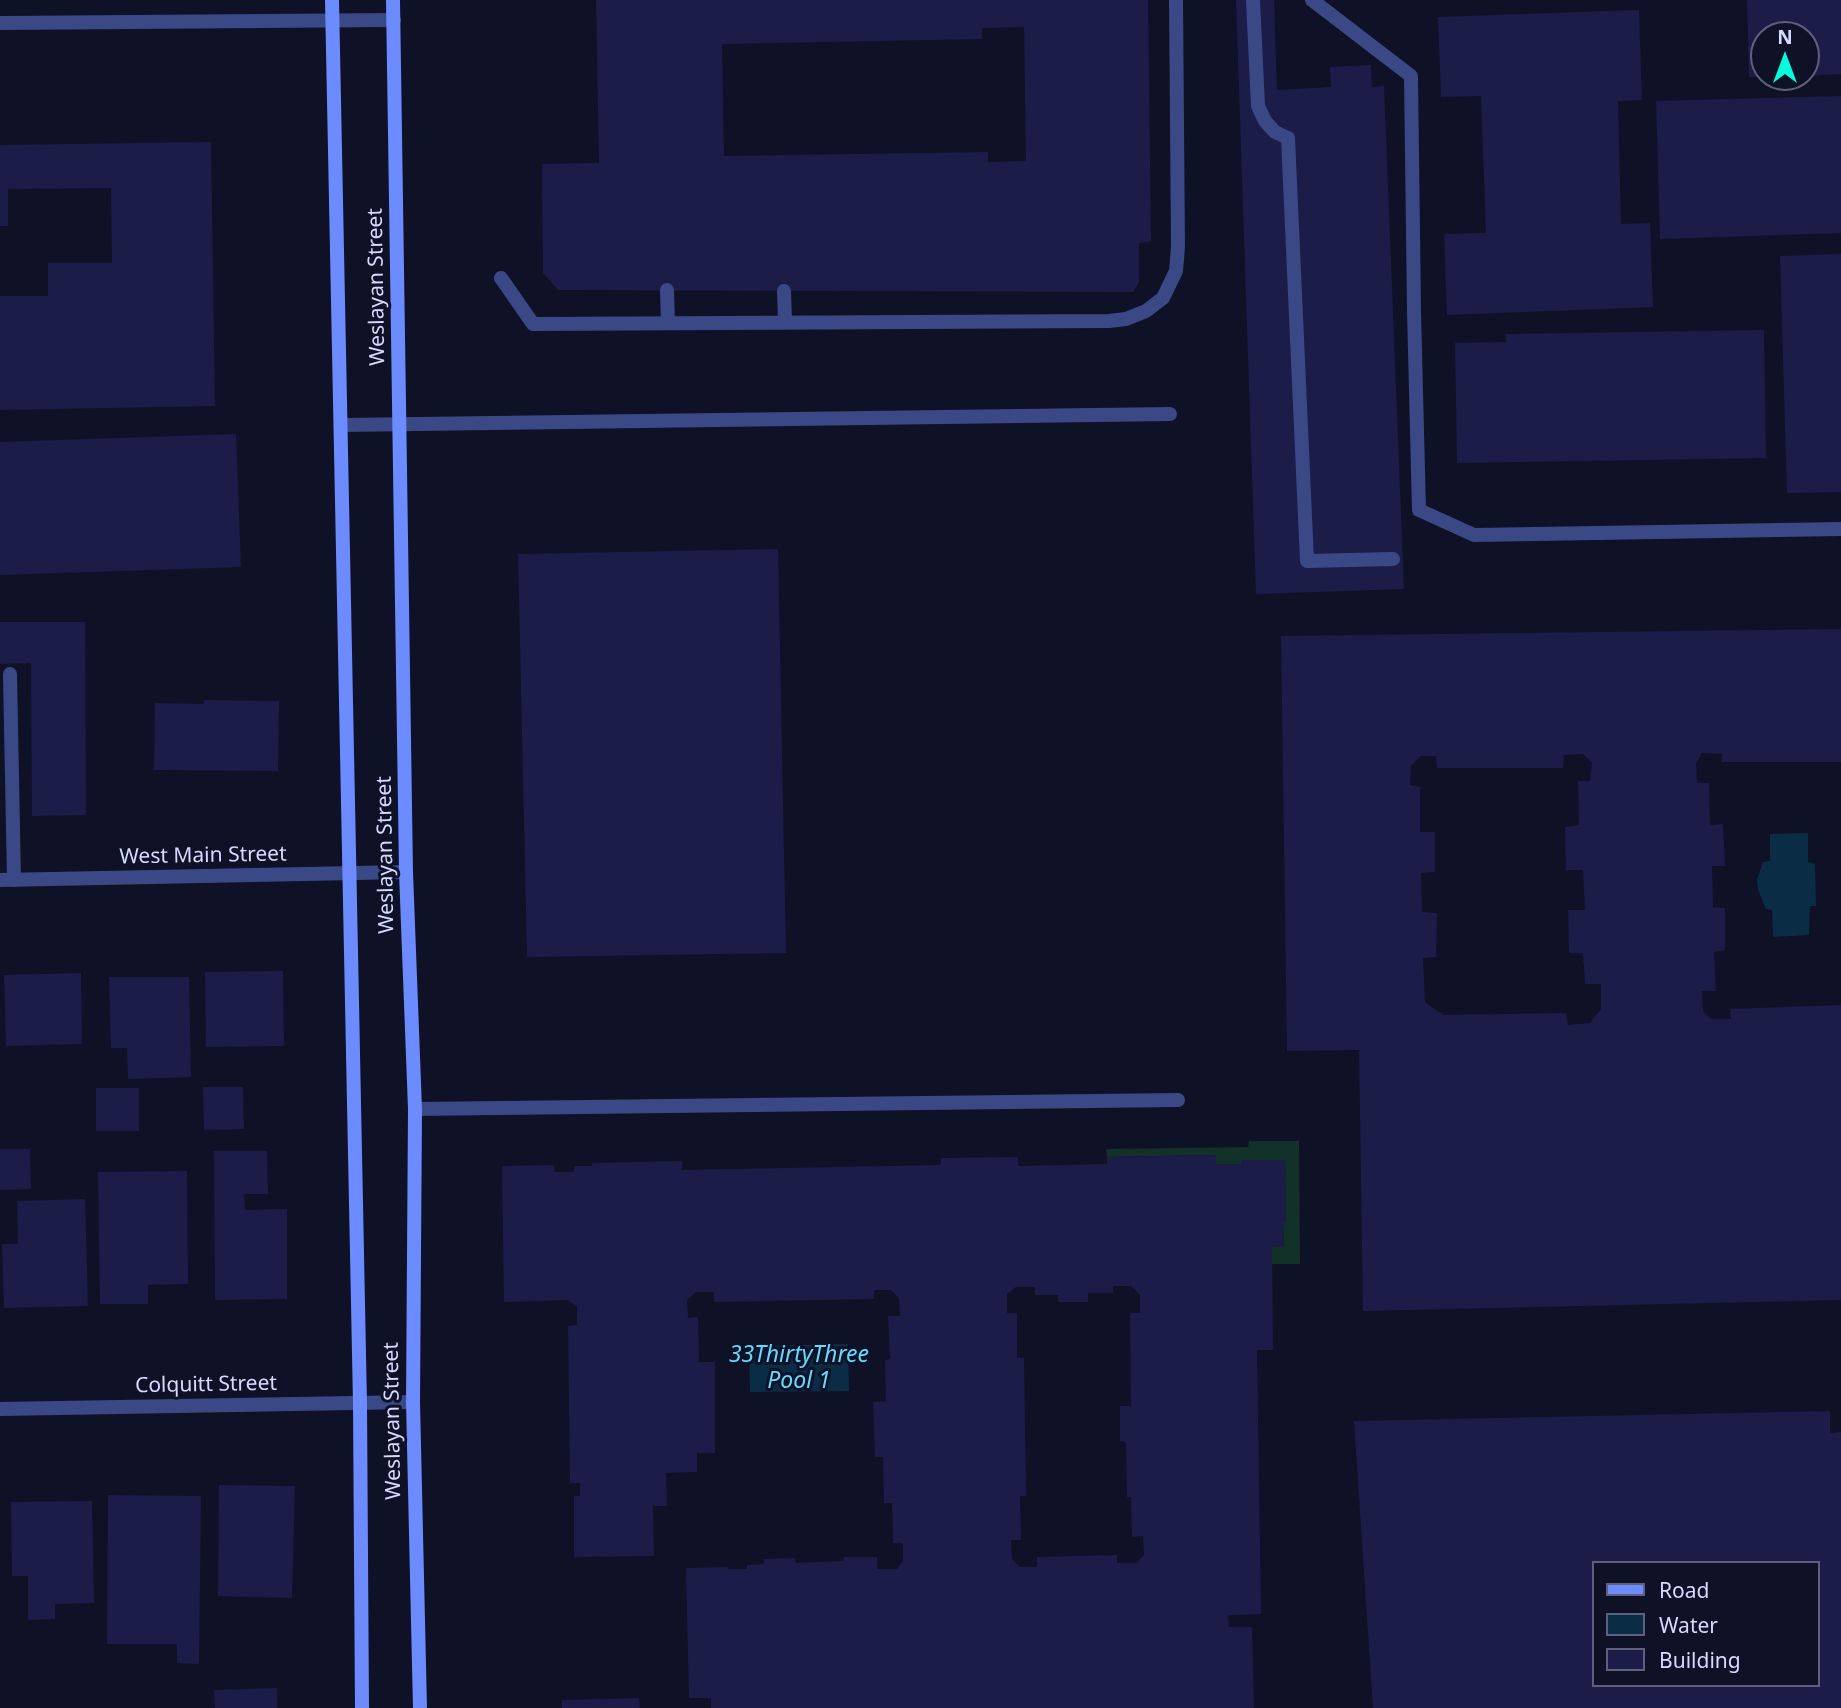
<!DOCTYPE html>
<html>
<head>
<meta charset="utf-8">
<style>
  body { margin:0 }
  #map { position:relative; width:1841px; height:1708px; overflow:hidden; background:#0f1127; font-family:"Noto Sans",sans-serif }
  canvas { display:block }
  .legend { position:absolute; left:1592px; top:1561px; width:228px; height:126px; box-sizing:border-box; background:#0f1127; border:2px solid #5e617d; margin:0; padding:9px 12px; list-style:none; font-size:21px; color:#d5daff }
  .legend li { display:flex; align-items:center; gap:14px; height:35px }
  .legend b { width:35px; border:2px solid #5e617d }
  .north { position:absolute; left:1750px; top:21px; width:70px; height:70px; box-sizing:border-box; background:#0f1127; border:2px solid #5e617d; border-radius:50%; rotate:0deg; font-size:19px; font-weight:700; line-height:28px; text-align:center; color:#d5daff }
  .north::after { content:''; display:block; margin:auto; width:24px; height:32px; background:#01ffdd; clip-path:polygon(50% 0,100% 100%,50% 72%,0 100%) }
</style>
</head>
<body>
<div id="map">
<canvas width="1841" height="1708"></canvas>
<ul class="legend">
<li><b style="height:9px;background:#6c8bff"></b>Road</li>
<li><b style="height:19px;background:#0a2d45"></b>Water</li>
<li><b style="height:19px;background:#1b1d48"></b>Building</li>
</ul>
<div class="north">N</div>
</div>
<script>
const g = document.querySelector('canvas').getContext('2d');
g.lineJoin = 'round';
function paint(path, color) {
  g.fillStyle = color;
  g.fill(path, 'evenodd');
}
function toPath(rows) {
  const path = new Path2D();
  for (const r of rows) {
    path.moveTo(r[0], r[1]);
    for (let i = 2; i < r.length; i += 2) path.lineTo(r[i], r[i + 1]);
  }
  return path;
}
function trace(path, color, width, dash) {
  g.strokeStyle = color;
  g.lineWidth = width;
  g.lineCap = dash ? 'butt' : 'round';
  g.setLineDash(dash || []);
  g.stroke(path);
}
function write(font, color, halo, rows, align = 'center') {
  g.font = font + ' "Noto Sans",sans-serif';
  g.lineWidth = 6;
  g.setLineDash([]);
  g.textBaseline = 'middle';
  g.strokeStyle = halo;
  g.fillStyle = color;
  for (const [text, x, y, turn = 0] of rows) {
    g.save();
    g.translate(x, y);
    g.rotate((+turn || 0) * Math.PI / 180);
    g.textAlign = isNaN(turn) ? turn : align;
    if (halo) g.strokeText(text, 0, 0);
    g.fillText(text, 0, 0);
    g.restore();
  }
}
const green = toPath([
  [1249,1141,1299,1141,1300,1264,1272,1264,1272,1247,1284,1246,1283,1223,1286,1223,1285,1160,1242,1160,1241,1164,1216,1164,1216,1155,1107,1157,1106,1149,1248,1147]
]);
const water = toPath([
  [1808,833,1808,862,1815,864,1816,906,1810,906,1809,935,1773,937,1772,910,1766,909,1758,890,1757,880,1763,862,1770,861,1770,834],
  [848,1344,849,1391,750,1392,749,1346]
]);
const building = toPath([
  [596,0,1148,0,1151,241,1139,243,1139,282,1133,292,558,290,543,273,542,164,599,163],
  [1024,27,1026,161,988,162,988,152,724,156,722,44,982,39,982,28],
  [1236,0,1274,0,1277,90,1331,87,1330,67,1371,65,1372,87,1384,86,1404,589,1256,594],
  [1747,0,1841,0,1841,74,1806,76,1806,35,1764,35,1764,77,1749,77],
  [1639,10,1642,100,1618,101,1621,224,1650,223,1653,307,1447,315,1444,234,1486,233,1481,96,1441,97,1438,17],
  [1841,96,1841,233,1660,239,1656,101],
  [211,142,215,406,0,410,0,296,48,296,48,263,112,263,111,188,8,189,8,226,0,226,0,145],
  [1841,254,1841,492,1787,493,1780,256],
  [1764,330,1766,458,1457,463,1455,343,1506,342,1506,334],
  [236,434,241,567,0,575,0,442],
  [778,549,786,953,527,957,518,554],
  [0,622,85,622,86,815,32,816,31,663,0,664],
  [1841,629,1841,762,1722,762,1722,754,1702,753,1696,764,1697,783,1709,783,1710,825,1723,824,1725,866,1712,866,1713,907,1725,908,1725,950,1714,952,1716,991,1702,991,1703,1011,1711,1019,1731,1019,1730,1009,1841,1005,1841,1300,1363,1311,1359,1050,1287,1051,1281,636],
  [1583,754,1592,763,1590,781,1578,781,1579,825,1565,827,1566,870,1583,870,1585,910,1568,910,1569,953,1583,953,1585,984,1601,984,1601,1009,1590,1023,1568,1025,1566,1013,1443,1015,1425,1002,1423,958,1436,957,1437,913,1422,912,1421,873,1435,872,1435,832,1420,832,1420,787,1410,785,1411,766,1421,756,1436,756,1437,768,1563,768,1564,755],
  [204,700,279,701,278,771,154,770,155,703,204,704],
  [283,971,284,1046,206,1047,205,972],
  [81,973,82,1044,6,1046,4,975],
  [109,977,189,977,191,1077,128,1079,127,1048,111,1048],
  [203,1087,243,1087,244,1129,204,1130],
  [96,1088,139,1088,139,1131,96,1131],
  [0,1149,30,1149,31,1189,0,1190],
  [214,1151,267,1151,268,1194,244,1194,245,1210,287,1209,287,1299,215,1300],
  [1216,1155,1216,1164,1241,1164,1241,1160,1285,1160,1286,1223,1283,1223,1284,1247,1272,1247,1273,1350,1257,1350,1261,1614,1228,1615,1229,1627,1252,1627,1254,1708,711,1708,711,1698,689,1698,686,1568,728,1567,728,1569,747,1569,747,1565,764,1564,764,1559,795,1558,796,1563,844,1561,844,1557,877,1557,877,1569,897,1569,903,1561,903,1543,893,1543,892,1503,884,1503,883,1457,875,1457,873,1402,886,1401,885,1360,890,1359,888,1316,900,1316,899,1298,891,1290,874,1290,874,1299,714,1302,714,1292,696,1292,687,1300,688,1318,698,1317,699,1362,715,1362,715,1453,697,1453,697,1472,666,1473,667,1506,653,1506,654,1556,574,1557,574,1496,580,1496,580,1483,570,1483,568,1326,577,1325,577,1306,567,1300,504,1302,502,1166,554,1165,555,1172,574,1172,574,1166,592,1166,592,1163,682,1161,682,1170,941,1165,941,1158,1018,1157,1018,1166,1107,1164,1107,1157],
  [1113,1286,1131,1286,1140,1295,1140,1313,1130,1313,1131,1406,1120,1406,1120,1441,1126,1442,1127,1497,1131,1497,1132,1537,1143,1536,1144,1555,1137,1563,1117,1563,1117,1555,1037,1557,1037,1567,1020,1567,1012,1559,1011,1540,1021,1540,1020,1496,1026,1496,1024,1358,1017,1358,1017,1313,1007,1313,1007,1294,1016,1287,1035,1287,1035,1295,1058,1295,1058,1302,1088,1302,1088,1293,1113,1293],
  [187,1171,188,1284,148,1285,148,1304,100,1304,98,1172],
  [85,1199,88,1306,4,1308,2,1244,18,1244,17,1201],
  [1830,1411,1830,1433,1841,1432,1841,1708,1373,1708,1354,1421],
  [1594,1563,1818,1563,1818,1685,1594,1685],
  [219,1485,295,1486,292,1598,218,1596],
  [108,1495,201,1496,199,1664,177,1663,177,1644,107,1644],
  [92,1501,94,1603,55,1604,55,1619,28,1620,28,1576,12,1576,11,1502],
  [277,1688,277,1708,215,1708,214,1690],
  [639,1698,640,1708,562,1708,562,1700]
]);
const lane = toPath([
  [1253,0,1258,106,1265,121,1275,132,1288,138,1307,561,1393,559],
  [1312,0,1411,76,1414,311,1419,510,1474,535,1841,529],
  [0,23,394,20],
  [501,278,533,324,1109,321,1126,319,1146,311,1163,298,1176,271,1178,247,1176,0],
  [667,290,668,323],
  [784,291,785,322],
  [341,425,1170,414],
  [10,674,14,880],
  [415,1109,1178,1100]
]);
const street = toPath([
  [0,880,406,872],
  [0,1409,413,1402]
]);
const secondary = toPath([
  [332,0,360,1403,362,1708],
  [393,0,406,872,415,1109,413,1402,420,1708]
]);
const streetNames = [
  ["Weslayan Street",377,287,-91],
  ["Weslayan Street",386,855,-91],
  ["West Main Street",203,856,-1],
  ["Colquitt Street",206,1385,-1],
  ["Weslayan Street",393,1421,-91]
];
const waterNames = [
  ["33ThirtyThree",799,1355],
  ["Pool 1",799,1381]
];
paint(green, '#123129');
paint(water, '#0a2d45');
paint(building, '#1b1d48');
trace(lane, '#3a4986', 14);
trace(street, '#3a4986', 14);
trace(secondary, '#6c8bff', 14);
write('21px', '#d5daff', '#0f1127', streetNames);
write('italic 23px', '#63dbff', '#0f1127', waterNames);
</script>
</body>
</html>
